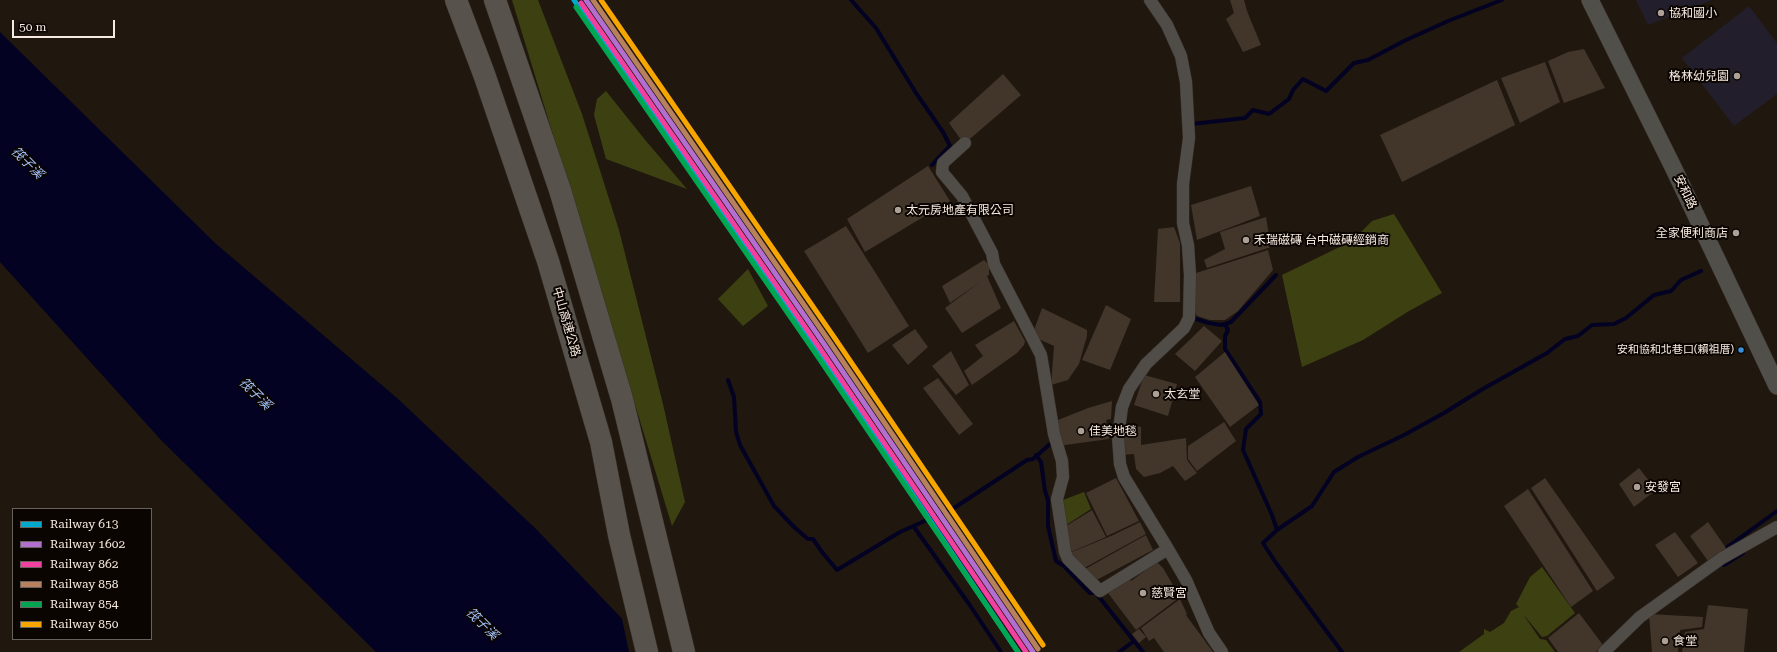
<!DOCTYPE html>
<html>
<head>
<meta charset="utf-8">
<style>
  body { margin:0 }
  #map { position:relative; width:1777px; height:652px; overflow:hidden; background:#20170f; font-family:"Roboto Serif",serif }
  canvas { display:block }
  .legend { position:absolute; left:12px; top:508px; width:140px; height:132px; box-sizing:border-box; background:#0b0502; border:1px solid #69615b; margin:0; padding:5px 7px; list-style:none; font-size:12px; color:#f7eae0 }
  .legend li { display:flex; align-items:center; gap:8px; height:20px }
  .legend b { width:20px; border:1px solid #69615b }
  .scale { position:absolute; left:12px; top:20px; width:103px; height:18px; box-sizing:border-box; border:2px solid #f7eae0; border-top:0; padding-left:5px; font-size:12px; line-height:14px; white-space:nowrap; color:#f7eae0; -webkit-text-stroke:3px #0b0502; paint-order:stroke }
</style>
</head>
<body>
<div id="map">
<canvas width="1777" height="652"></canvas>
<ul class="legend">
<li><b style="height:5px;background:#00a9ce"></b>Railway 613</li>
<li><b style="height:5px;background:#b36fd0"></b>Railway 1602</li>
<li><b style="height:5px;background:#f240a1"></b>Railway 862</li>
<li><b style="height:5px;background:#b6815c"></b>Railway 858</li>
<li><b style="height:5px;background:#00a651"></b>Railway 854</li>
<li><b style="height:5px;background:#f7a600"></b>Railway 850</li>
</ul>
<div class="scale">50 m</div>
</div>
<script>
const g = document.querySelector('canvas').getContext('2d');
g.lineJoin = 'round';
function paint(path, color) {
  g.fillStyle = color;
  g.fill(path, 'evenodd');
}
function toPath(rows) {
  const path = new Path2D();
  for (const r of rows) {
    path.moveTo(r[0], r[1]);
    for (let i = 2; i < r.length; i += 2) path.lineTo(r[i], r[i + 1]);
  }
  return path;
}
function trace(path, color, width, dash) {
  g.strokeStyle = color;
  g.lineWidth = width;
  g.lineCap = dash ? 'butt' : 'round';
  g.setLineDash(dash || []);
  g.stroke(path);
}
function write(font, color, halo, rows, align = 'center') {
  g.font = font + ' "Roboto Serif","Noto Sans TC",serif';
  g.lineWidth = 4;
  g.setLineDash([]);
  g.textBaseline = 'middle';
  g.strokeStyle = halo;
  g.fillStyle = color;
  for (const [text, x, y, turn = 0] of rows) {
    g.save();
    g.translate(x, y);
    g.rotate((+turn || 0) * Math.PI / 180);
    g.textAlign = isNaN(turn) ? turn : align;
    if (halo) g.strokeText(text, 0, 0);
    g.fillText(text, 0, 0);
    g.restore();
  }
}
const education = toPath([
  [1636,0,1712,0,1648,25],
  [1749,6,1777,43,1777,94,1734,126,1682,58]
]);
const green = toPath([
  [512,0,538,0,582,114,619,230,663,404,685,502,672,526],
  [606,91,646,141,687,189,606,159,594,115,597,99],
  [1394,214,1442,293,1409,311,1363,340,1302,367,1282,275,1352,241,1372,221],
  [748,269,768,306,743,326,718,299],
  [1084,492,1091,509,1057,531,1055,503],
  [1542,567,1575,613,1547,636,1542,637,1523,614,1540,639,1546,640,1555,652,1459,652,1484,634,1484,629,1490,632,1504,623,1511,611,1519,607,1516,604,1530,577]
]);
const water = toPath([
  [0,32,215,243,397,398,536,529,654,652,376,652,161,440,0,262]
]);
const pier = toPath([
  [621,614,655,651,656,652,629,652]
]);
const stream = toPath([
  [851,0,876,28,916,93,943,132,950,146,932,165],
  [1192,124,1245,118,1253,110,1269,114,1289,99,1293,90,1303,79,1326,91,1354,63,1368,60,1404,41,1448,21,1502,0],
  [1193,318,1209,323,1221,325,1231,322,1276,275],
  [1225,324,1228,330,1225,336,1225,349,1260,402,1261,414,1246,429,1243,450,1272,515,1277,530,1263,543,1276,563,1342,652],
  [728,380,734,397,736,432,740,445,774,506,794,527,808,539,813,539,822,552,837,570,900,532,954,508,1027,460,1033,459,1050,444],
  [1036,455,1041,462,1045,491,1048,500,1048,526,1056,561,1064,566,1090,593,1096,593,1134,641],
  [914,527,969,604,1001,652],
  [1277,530,1312,506,1334,472,1358,457,1404,435,1444,413,1481,390,1547,353,1565,339,1578,336,1592,325,1614,324,1626,318,1654,295,1671,291,1681,280,1701,271],
  [1726,548,1777,511],
  [1724,565,1743,553],
  [1119,652,1134,641,1143,652]
]);
const building = toPath([
  [1230,0,1244,0,1247,11,1261,45,1243,52,1226,19,1234,13],
  [1584,49,1605,88,1564,103,1548,61,1568,52],
  [1545,62,1560,102,1520,123,1501,78],
  [1003,74,1021,95,964,144,949,123],
  [1497,80,1515,125,1402,182,1380,135],
  [928,166,950,201,865,252,847,219],
  [1251,186,1260,216,1197,240,1191,205],
  [1266,217,1271,247,1207,268,1204,260,1225,249,1220,232],
  [846,226,909,326,868,353,804,251],
  [1174,227,1180,243,1180,302,1154,302,1158,229],
  [1268,250,1273,270,1238,311,1225,320,1210,320,1197,316,1192,306,1193,274],
  [984,260,989,265,989,275,987,276,1001,308,962,333,945,308,980,282,950,303,942,286],
  [1106,305,1131,319,1110,370,1082,360],
  [1042,308,1087,330,1087,336,1079,364,1068,380,1051,385,1054,346,1032,336],
  [1014,321,1025,341,1024,345,1017,353,972,385,964,371,983,356,975,345],
  [1204,326,1222,341,1195,371,1175,354],
  [915,329,928,347,908,365,892,345],
  [951,351,969,385,956,395,932,366],
  [1225,352,1259,405,1230,427,1195,377],
  [1144,375,1177,384,1168,416,1134,405],
  [938,378,973,424,959,435,923,388],
  [1112,401,1111,419,1106,420,1109,439,1058,446,1053,422,1088,408],
  [1224,422,1236,441,1197,471,1188,459,1188,446],
  [1125,424,1141,427,1141,445,1186,438,1187,460,1197,473,1185,481,1173,466,1160,473,1144,477,1136,469,1134,454,1121,455],
  [1639,468,1656,490,1634,507,1619,484],
  [1116,478,1139,521,1107,536,1086,493],
  [1545,478,1615,578,1597,591,1531,488],
  [1528,489,1593,591,1571,607,1504,506],
  [1092,510,1106,537,1064,555,1058,546,1057,539,1058,531],
  [1140,522,1146,534,1077,572,1062,556,1111,536],
  [1708,522,1726,548,1708,561,1690,536],
  [1675,532,1698,563,1678,577,1655,545],
  [1146,535,1153,550,1089,584,1078,573],
  [1157,562,1163,568,1180,597,1136,630,1105,589,1128,575,1131,581],
  [1180,599,1187,614,1186,615,1213,652,1164,652,1154,638,1149,641,1141,628],
  [1708,605,1748,609,1744,652,1682,652,1685,632,1704,629],
  [1579,613,1603,645,1596,652,1558,652,1548,638],
  [1649,614,1703,617,1702,627,1680,630,1678,652,1652,652],
  [1139,629,1146,637,1139,643,1132,634]
]);
const street = toPath([
  [1150,0,1167,25,1181,56,1186,82,1189,138,1183,184,1183,223,1188,245,1190,275,1189,318,1184,328,1146,364,1129,389,1122,407,1118,437,1120,464,1124,477,1168,549,1186,580,1209,633,1222,652],
  [965,143,943,163,942,172,962,196,992,253,994,264,1041,355,1054,434,1062,461,1063,477,1057,499,1065,552,1068,559,1100,591,1168,549],
  [1604,652,1640,617,1722,558,1777,527]
]);
const secondary = toPath([
  [1590,0,1673,167,1777,386]
]);
const highway = toPath([
  [456,0,484,74,548,261,601,442,619,535,647,652],
  [495,0,560,190,622,399,684,652]
]);
const rail1 = toPath([
  [574,0,811,342,1018,652]
]);
const rail2 = toPath([
  [586,0,824,344,1033,652]
]);
const rail3 = toPath([
  [581,3,819,347,1026,652]
]);
const rail4 = toPath([
  [593,0,829,341,1038,649]
]);
const rail5 = toPath([
  [576,7,814,351,1018,652]
]);
const rail6 = toPath([
  [601,0,834,337,1043,645]
]);
const markers = [
  [1661,13,4,"#aca097"],
  [1737,76,4,"#aca097"],
  [898,210,4,"#aca097"],
  [1736,233,4,"#aca097"],
  [1246,240,4,"#aca097"],
  [1741,350,3.5,"#3a90db"],
  [1156,394,4,"#aca097"],
  [1081,431,4,"#aca097"],
  [1637,487,4,"#aca097"],
  [1143,593,4,"#aca097"],
  [1665,641,4,"#aca097"]
];
const busNames = [
  ["安和協和北巷口(賴祖厝)",1734,350]
];
const poiNames = [
  ["協和國小",1669,13],
  ["格林幼兒園",1729,76,"right"],
  ["太元房地產有限公司",906,210],
  ["全家便利商店",1728,233,"right"],
  ["禾瑞磁磚 台中磁磚經銷商",1254,240],
  ["太玄堂",1164,394],
  ["佳美地毯",1089,431],
  ["安發宮",1645,487],
  ["慈賢宮",1151,593],
  ["食堂",1673,641]
];
const streetNames = [
  ["安和路",1685,192,64],
  ["中山高速公路",566,322,74]
];
const waterNames = [
  ["筏子溪",27,163,45],
  ["筏子溪",255,394,45],
  ["筏子溪",482,624,45]
];
paint(education, '#231e2b');
paint(green, '#3d4111');
paint(water, '#030222');
paint(pier, '#20170f');
trace(stream, '#030222', 4);
paint(building, '#42362b');
trace(street, '#38302a', 13);
trace(secondary, '#38302a', 18);
trace(highway, '#38302a', 23);
trace(street, '#504d49', 12);
trace(secondary, '#514f4a', 17);
trace(highway, '#57524b', 22);
trace(rail1, '#00a9ce', 5);
trace(rail2, '#b36fd0', 5);
trace(rail3, '#f240a1', 5);
trace(rail4, '#b6815c', 5);
trace(rail5, '#00a651', 5);
trace(rail6, '#f7a600', 5);
for (const [x, y, r, color] of markers) {
  const dot = new Path2D();
  dot.arc(x, y, r, 0, 2 * Math.PI);
  g.fillStyle = color;
  g.fill(dot);
  trace(dot, '#0b0502', 1.5);
}
write('11px', '#f7eae0', '#0b0502', busNames, 'right');
write('12px', '#f7eae0', '#0b0502', poiNames, 'left');
write('12px', '#f7eae0', '#0b0502', streetNames);
write('italic 13px', '#a2c2fc', '#0b0502', waterNames);
</script>
</body>
</html>
